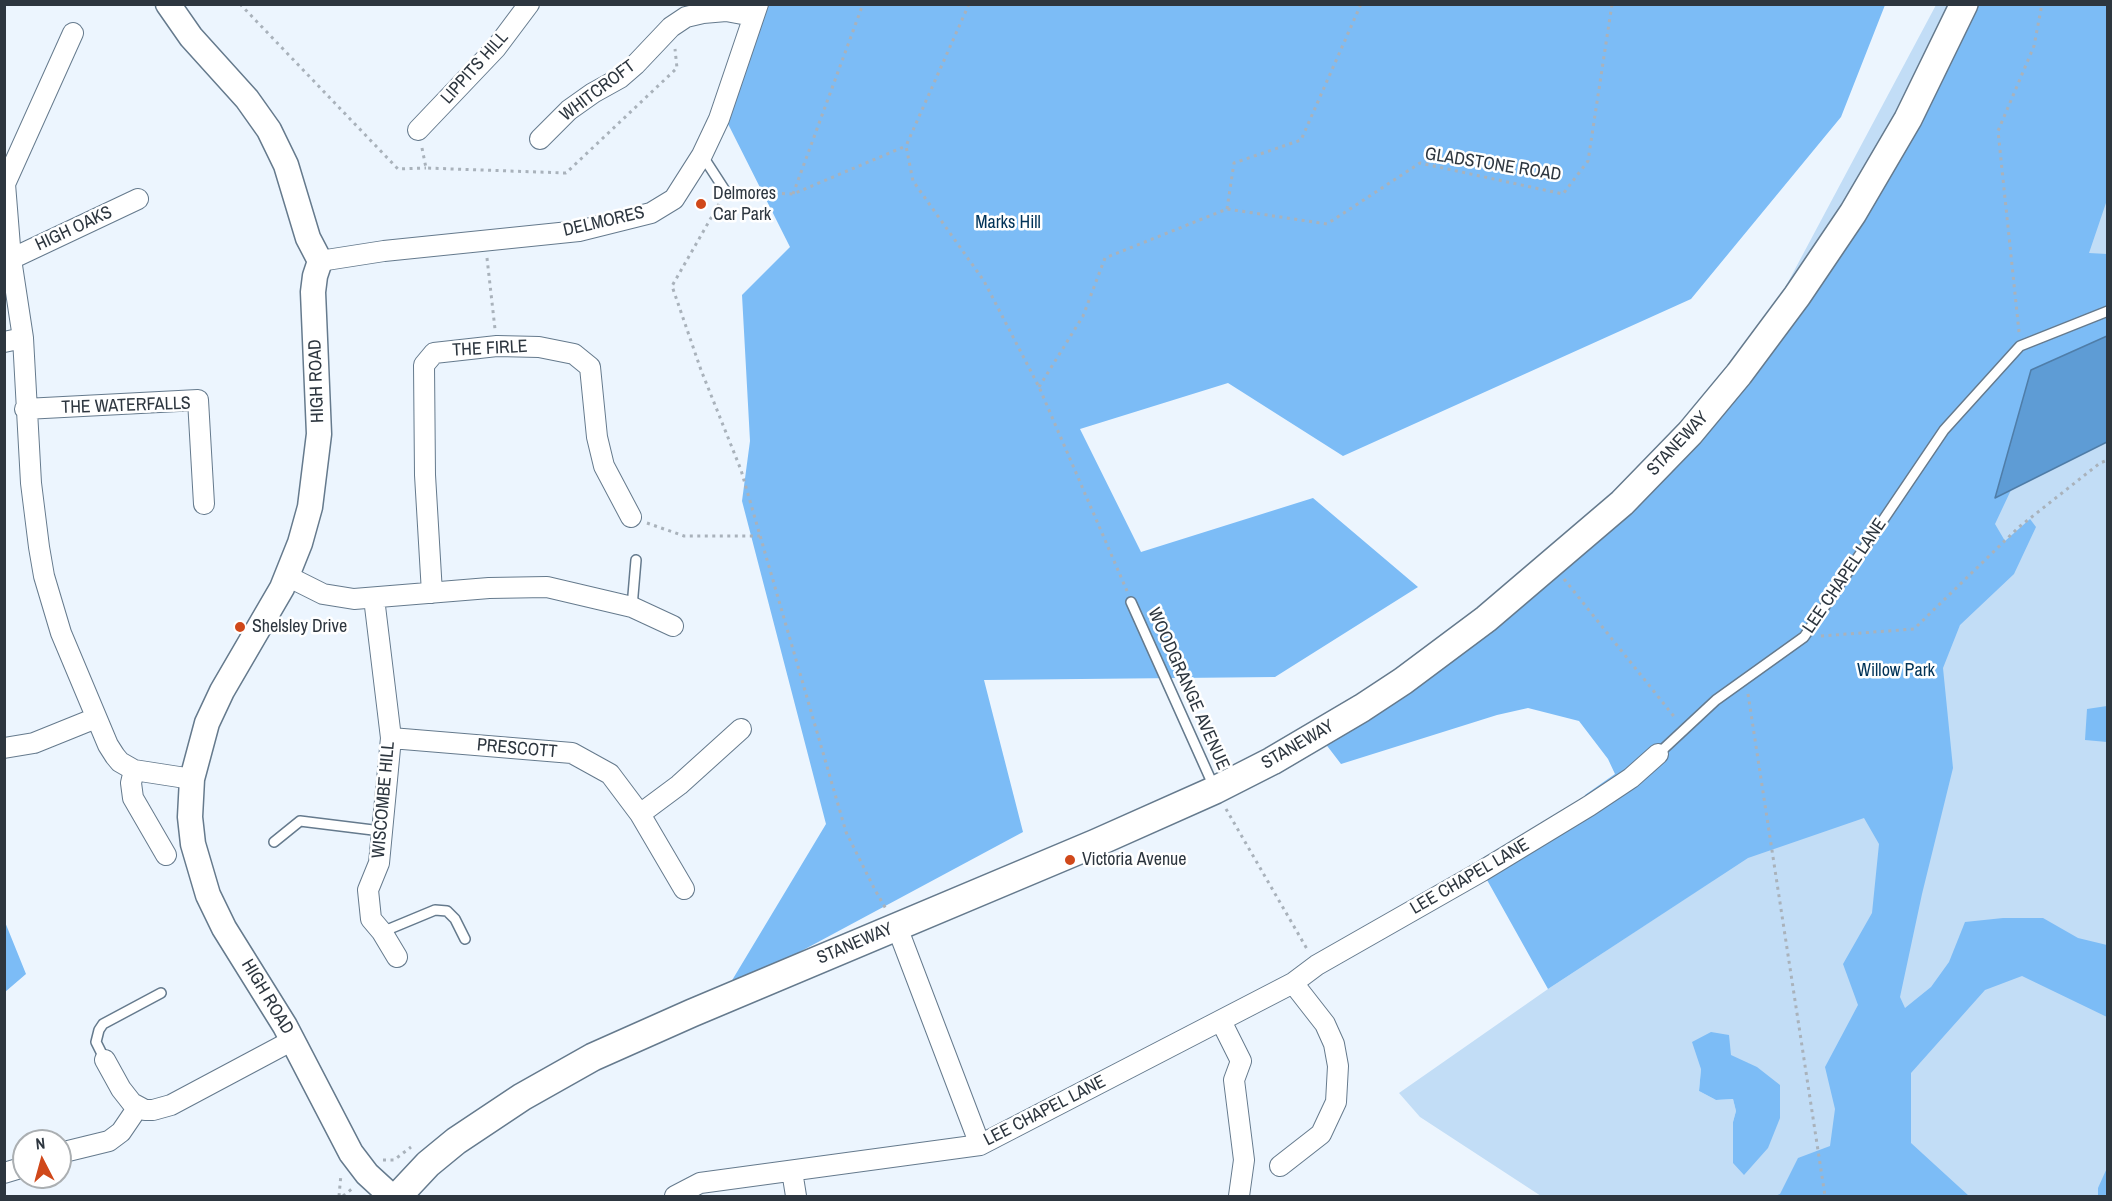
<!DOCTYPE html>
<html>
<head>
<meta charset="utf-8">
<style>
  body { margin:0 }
  #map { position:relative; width:2112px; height:1201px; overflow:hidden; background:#ecf5fe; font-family:"Archivo Narrow",sans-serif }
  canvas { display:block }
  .frame { position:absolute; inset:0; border:6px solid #2d363f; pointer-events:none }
  .north { position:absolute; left:12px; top:1129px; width:60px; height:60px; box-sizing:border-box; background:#fff; border:2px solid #abafb2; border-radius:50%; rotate:354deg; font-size:16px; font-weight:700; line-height:24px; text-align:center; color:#2d363f }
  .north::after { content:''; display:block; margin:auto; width:21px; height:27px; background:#d0481a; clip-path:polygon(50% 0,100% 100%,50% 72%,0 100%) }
</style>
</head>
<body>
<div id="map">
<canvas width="2112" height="1201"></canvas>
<div class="frame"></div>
<div class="north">N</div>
</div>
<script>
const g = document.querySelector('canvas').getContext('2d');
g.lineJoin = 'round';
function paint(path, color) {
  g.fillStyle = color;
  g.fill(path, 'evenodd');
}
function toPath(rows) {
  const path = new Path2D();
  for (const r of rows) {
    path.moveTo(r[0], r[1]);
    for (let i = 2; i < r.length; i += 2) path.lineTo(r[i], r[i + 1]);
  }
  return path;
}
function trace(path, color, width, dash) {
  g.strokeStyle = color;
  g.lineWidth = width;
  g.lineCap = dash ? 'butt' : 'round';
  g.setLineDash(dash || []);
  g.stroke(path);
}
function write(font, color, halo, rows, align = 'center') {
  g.font = font + ' "Archivo Narrow",sans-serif';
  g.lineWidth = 5;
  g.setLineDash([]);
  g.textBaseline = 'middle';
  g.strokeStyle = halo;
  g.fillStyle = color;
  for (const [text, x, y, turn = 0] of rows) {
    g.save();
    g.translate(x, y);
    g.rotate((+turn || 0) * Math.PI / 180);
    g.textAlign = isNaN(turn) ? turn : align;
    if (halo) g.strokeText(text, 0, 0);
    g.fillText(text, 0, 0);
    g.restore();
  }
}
const green = toPath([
  [1936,5,2107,5,2107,1196,1541,1196,1420,1117,1399,1093,1548,989,1712,881,1684,744,1739,374],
  [1749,1063,1734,1138,1733,1122,1736,1111,1733,1099,1716,1100,1699,1091,1701,1069]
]);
const forest = toPath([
  [765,5,1885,5,1841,117,1691,299,1343,456,1228,383,1080,429,1141,552,1313,498,1418,587,1275,677,984,680,1023,832,725,992,826,824,742,501,750,441,742,295,790,247,721,110],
  [1964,5,2107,5,2107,200,2089,253,2107,254,2107,336,2031,370,1995,497,2011,490,1995,524,2005,541,2030,519,2036,527,2014,574,1960,625,1943,668,1953,768,1922,894,1900,997,1905,1008,1931,987,1949,962,1965,922,2003,918,2043,918,2078,938,2107,945,2107,1017,2022,976,1985,990,1911,1073,1911,1143,1969,1196,1775,1196,1780,1194,1798,1158,1830,1146,1835,1109,1825,1067,1858,1005,1843,964,1872,913,1879,844,1864,818,1748,858,1548,989,1482,871,1589,806,1585,795,1615,774,1608,759,1579,721,1528,708,1497,715,1341,764,1318,734,1486,619,1739,374],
  [2107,706,2107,742,2085,740,2087,709],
  [5,922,26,974,5,992,4,992],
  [1711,1032,1729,1035,1731,1055,1757,1067,1780,1085,1780,1118,1768,1148,1744,1175,1733,1163,1733,1122,1736,1111,1733,1099,1716,1100,1699,1091,1701,1069,1692,1042],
  [2107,1168,2107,1196,2098,1196,2098,1188]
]);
const water = toPath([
  [2107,336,2107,442,1995,498,2031,370,2107,336]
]);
const path = toPath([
  [240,4,398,169,426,168],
  [969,4,906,146,913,181,984,281,1039,387,1127,591],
  [422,148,426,168,566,173,677,68,675,49],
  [737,192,793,194,906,146],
  [793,194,863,4],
  [719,204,672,286,701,370,741,470,846,832,875,890,886,909],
  [1227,209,1234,163,1301,140,1361,4],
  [487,258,495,329],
  [2019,332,1998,131,2034,46,2042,4],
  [1039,387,1083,316,1105,258,1227,209,1327,224,1420,163,1563,194,1588,161,1612,4],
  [647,523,684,536,760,536],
  [1564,579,1676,719],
  [1821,636,1914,629,2019,527,2100,463,2108,460],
  [1748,694,1825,1196],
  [1226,809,1307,949],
  [383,1160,394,1160,411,1147],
  [339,1196,341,1174],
  [343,1196,353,1188]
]);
const service = toPath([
  [702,155,726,192],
  [1131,602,1214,787],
  [632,607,636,560],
  [1658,754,1716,700,1804,637,1944,430,2020,346,2108,311],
  [274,842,300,821,381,831],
  [382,932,435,910,447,911,455,919,465,939],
  [105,1060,96,1042,99,1030,103,1024,161,993]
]);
const minor = toPath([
  [73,33,5,184,11,259,23,338,31,483,39,547,44,576,61,633,108,745,115,756,120,762,134,770,192,779],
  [418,130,496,48,529,4],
  [540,139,569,110,593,93,620,78,635,65,671,27,686,17,703,13,726,11,753,16],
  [11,259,138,199],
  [320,261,384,251,579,231,651,213,674,199,702,155,719,119,758,4],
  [4,342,23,338],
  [25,409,198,400,204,504],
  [287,576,323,594,354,599,489,588,547,587,632,607,673,626],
  [432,593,425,475,424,365,434,353,497,346,539,347,574,354,590,367,597,437,604,466,631,517],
  [374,598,391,738,379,863,368,890,371,919,382,932,397,957],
  [391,738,572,753,610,774,640,814,684,889],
  [4,748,34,743,96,718],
  [134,770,131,783,133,798,166,855],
  [640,814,679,785,741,729],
  [897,927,980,1145],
  [1221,1021,1241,1061,1234,1080,1244,1160,1239,1196],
  [105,1060,121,1089,132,1103,145,1110,153,1110,171,1105,293,1040],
  [60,1153,109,1141,121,1132,138,1107],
  [1280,1166,1321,1134,1336,1102,1338,1066,1334,1044,1325,1024,1293,983],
  [792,1171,796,1196],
  [4,1173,24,1167],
  [675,1196,700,1183,980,1145,1293,983,1317,965,1482,871,1589,806,1631,778,1658,754]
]);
const tertiary = toPath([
  [168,4,191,37,247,99,269,130,286,165,308,238,320,261,315,276,313,292,319,434,310,507,300,543,282,588,222,691,207,723,192,779,190,817,193,844,208,895,224,928,285,1026,351,1153,367,1174,391,1196]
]);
const secondary = toPath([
  [398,1196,428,1164,456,1141,522,1097,593,1057,692,1013,1096,843,1215,790,1272,761,1362,708,1403,681,1486,619,1622,503,1690,433,1739,374,1797,296,1853,213,1908,119,1964,4]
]);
const markers = [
  [701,204,6,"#d0481a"],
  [240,627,6,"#d0481a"],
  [1070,860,6,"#d0481a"]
];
const streetNames = [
  ["LIPPITS HILL",475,68,-48],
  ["WHITCROFT",598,91,-37],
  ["GLADSTONE ROAD",1493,165,9],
  ["DELMORES",604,222,-13],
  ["HIGH OAKS",74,229,-25],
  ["THE FIRLE",490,349,-3],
  ["HIGH ROAD",317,381,-92],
  ["THE WATERFALLS",126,406,-2],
  ["STANEWAY",1678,444,-47],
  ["LEE CHAPEL LANE",1845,576,-56],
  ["WOODGRANGE AVENUE",1188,689,66],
  ["STANEWAY",1298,745,-30],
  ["PRESCOTT",517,749,5],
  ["WISCOMBE HILL",384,800,-85],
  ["LEE CHAPEL LANE",1470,877,-30],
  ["STANEWAY",855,944,-23],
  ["HIGH ROAD",267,997,59],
  ["LEE CHAPEL LANE",1045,1111,-27]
];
const poiNames = [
  ["Delmores",713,194],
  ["Car Park",713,215],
  ["Shelsley Drive",252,627],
  ["Victoria Avenue",1082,860]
];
const parkNames = [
  ["Marks Hill",1008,223],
  ["Willow Park",1896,671]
];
paint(green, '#c2ddf6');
paint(forest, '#7cbcf6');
paint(water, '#5e9cd5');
trace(water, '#4f7da8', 1.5);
trace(service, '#657a8d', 12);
trace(minor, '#657a8d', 22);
trace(tertiary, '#657a8d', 27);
trace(secondary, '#657a8d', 30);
trace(path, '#a9b2bb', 3, [3, 4.5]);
trace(service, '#fff', 9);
trace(minor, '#fff', 20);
trace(tertiary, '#fff', 24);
trace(secondary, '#fff', 27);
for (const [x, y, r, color] of markers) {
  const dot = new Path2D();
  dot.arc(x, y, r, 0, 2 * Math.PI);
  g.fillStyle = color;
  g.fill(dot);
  trace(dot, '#fff', 2);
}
write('18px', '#2d363f', '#fff', streetNames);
write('18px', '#2d363f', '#fff', poiNames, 'left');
write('18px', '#013358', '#fff', parkNames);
</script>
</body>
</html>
